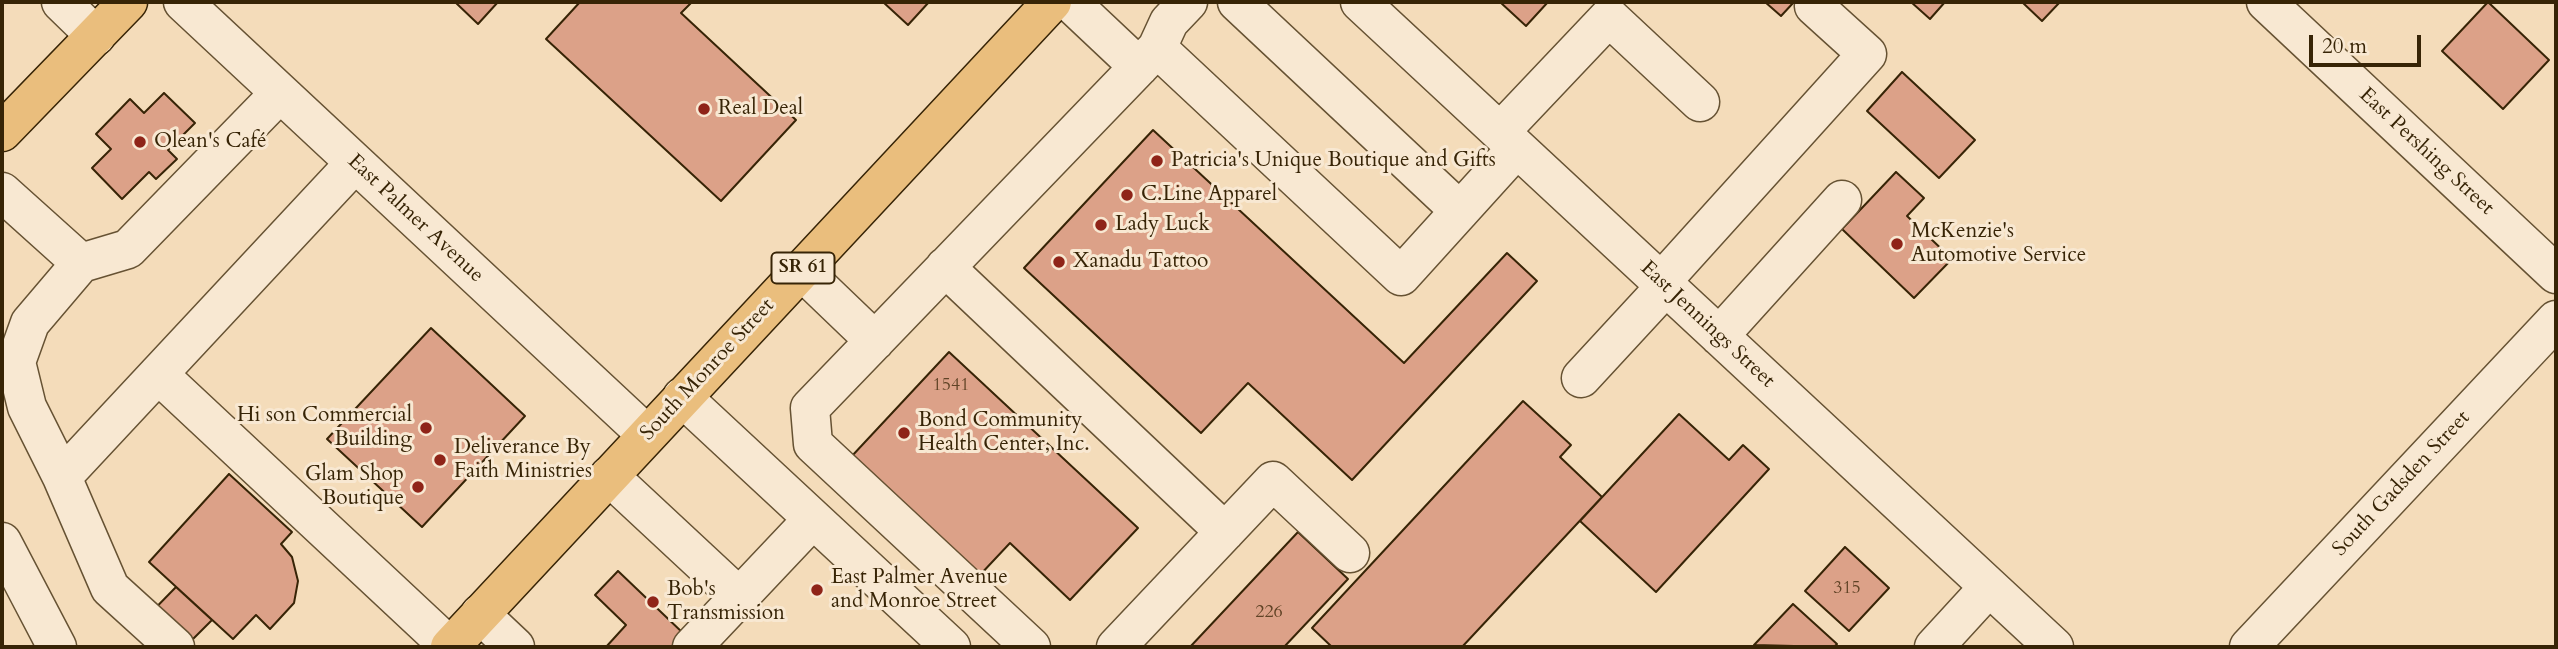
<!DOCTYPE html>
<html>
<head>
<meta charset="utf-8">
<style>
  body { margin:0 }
  #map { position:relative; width:2558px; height:649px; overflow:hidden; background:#f4dcba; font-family:Cardo,serif }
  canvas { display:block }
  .frame { position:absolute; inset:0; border:4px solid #372406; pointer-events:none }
  .scale { position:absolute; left:2309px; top:35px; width:112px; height:32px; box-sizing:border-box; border:4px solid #372406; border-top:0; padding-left:9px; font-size:21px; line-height:24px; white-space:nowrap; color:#372406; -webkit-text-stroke:5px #f8e8d2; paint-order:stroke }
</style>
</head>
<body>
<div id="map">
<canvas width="2558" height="649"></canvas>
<div class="frame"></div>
<div class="scale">20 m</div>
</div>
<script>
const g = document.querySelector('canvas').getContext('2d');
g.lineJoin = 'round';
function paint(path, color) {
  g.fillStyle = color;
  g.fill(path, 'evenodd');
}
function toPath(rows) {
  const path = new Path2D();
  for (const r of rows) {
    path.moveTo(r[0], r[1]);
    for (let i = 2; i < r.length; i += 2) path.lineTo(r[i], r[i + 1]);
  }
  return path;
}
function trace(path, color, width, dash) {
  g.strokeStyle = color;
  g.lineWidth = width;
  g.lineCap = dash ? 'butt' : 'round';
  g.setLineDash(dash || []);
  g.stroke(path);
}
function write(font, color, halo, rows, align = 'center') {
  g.font = font + ' Cardo,serif';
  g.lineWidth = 6;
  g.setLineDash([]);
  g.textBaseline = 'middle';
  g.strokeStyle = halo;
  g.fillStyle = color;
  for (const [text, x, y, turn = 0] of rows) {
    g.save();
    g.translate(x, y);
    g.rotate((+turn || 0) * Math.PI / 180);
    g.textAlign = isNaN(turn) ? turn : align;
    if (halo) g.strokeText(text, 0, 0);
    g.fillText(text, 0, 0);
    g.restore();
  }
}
const building = toPath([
  [455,2,498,2,478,24,455,2],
  [580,2,692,2,681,13,796,120,721,201,546,39,580,2],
  [883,2,929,2,908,25,883,2],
  [1500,2,1548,2,1526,26,1500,2],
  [1765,2,1794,2,1781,16,1765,2],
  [1911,2,1945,2,1930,19,1911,2],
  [2022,2,2060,2,2042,21,2022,2],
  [2488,2,2549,60,2503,109,2442,51,2488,2],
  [1902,72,1975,140,1939,178,1867,111,1902,72],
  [164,93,195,123,168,150,177,159,156,179,149,172,122,199,92,168,111,149,96,134,130,99,144,113,164,93],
  [1153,130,1404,363,1507,253,1537,281,1352,480,1248,383,1201,433,1024,268,1153,130],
  [1896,172,1924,198,1907,216,1952,259,1914,298,1842,229,1896,172],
  [431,328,525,416,422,527,327,439,431,328],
  [949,352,1138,528,1070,600,1010,543,979,576,851,457,949,352],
  [1523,401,1571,445,1560,457,1602,497,1462,647,1332,647,1312,628,1523,401],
  [1679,414,1729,460,1743,445,1769,469,1656,592,1580,521,1679,414],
  [229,474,292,532,281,544,292,557,298,581,294,603,270,629,256,615,233,639,149,562,229,474],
  [1298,532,1348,579,1284,647,1190,647,1298,532],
  [1845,547,1889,588,1849,631,1805,591,1845,547],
  [618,571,684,634,671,647,606,647,626,625,595,595,618,571],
  [176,587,212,620,185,647,132,632,176,587],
  [1793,604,1837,644,1834,647,1754,645,1793,604]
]);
const minor = toPath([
  [61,2,96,36],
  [183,2,647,435],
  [1070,2,1139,67],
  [1237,2,1460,211],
  [1360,2,2054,647],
  [2266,2,2556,274],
  [1157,48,1401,276,1517,148],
  [1500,132,1609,17,1700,102],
  [2,192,81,263],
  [945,267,1225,532],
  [801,270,875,341],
  [1661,282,1867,54,1814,6],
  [1719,336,1842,200],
  [158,374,450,647],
  [1581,378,1666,286],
  [682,397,951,647],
  [609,476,739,597],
  [62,477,355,163],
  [2,542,57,647],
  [480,614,515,647],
  [175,647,110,588,62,477,27,407,16,362,30,323,81,263,128,249,280,93],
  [692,647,813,519],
  [1031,647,813,444,810,408,1157,48,1169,22,1188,2],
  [1116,647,1273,481,1350,553],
  [1934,647,1989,587],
  [2249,647,2556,320]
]);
const major = toPath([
  [2,132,128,2],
  [450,647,1052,2]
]);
const markers = [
  [704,109,7,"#8f2418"],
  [140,142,7,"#8f2418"],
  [1157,161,7,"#8f2418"],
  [1127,195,7,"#8f2418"],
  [1101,225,7,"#8f2418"],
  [1897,244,7,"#8f2418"],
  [1059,262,7,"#8f2418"],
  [426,428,7,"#8f2418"],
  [904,433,7,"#8f2418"],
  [440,460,7,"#8f2418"],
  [418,487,7,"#8f2418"],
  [817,590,7,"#8f2418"],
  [653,602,7,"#8f2418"]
];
const numberNames = [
  ["1541",951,386],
  ["315",1847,589],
  ["226",1269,613]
];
const shields = [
  [803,268,63]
];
const shieldNames = [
  ["SR 61",803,268]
];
const poiNames = [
  ["Real Deal",718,109],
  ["Olean's Café",154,142],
  ["Patricia's Unique Boutique and Gifts",1171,161],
  ["C.Line Apparel",1141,195],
  ["Lady Luck",1115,225],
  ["McKenzie's",1911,232],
  ["Automotive Service",1911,256],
  ["Xanadu Tattoo",1073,262],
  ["Hi son Commercial",412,416,"right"],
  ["Building",412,440,"right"],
  ["Bond Community",918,421],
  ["Health Center, Inc.",918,445],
  ["Deliverance By",454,448],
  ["Faith Ministries",454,472],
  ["Glam Shop",404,475,"right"],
  ["Boutique",404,499,"right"],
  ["East Palmer Avenue",831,578],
  ["and Monroe Street",831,602],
  ["Bob's",667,590],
  ["Transmission",667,614]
];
const streetNames = [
  ["East Pershing Street",2426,152,43],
  ["East Palmer Avenue",415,219,43],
  ["East Jennings Street",1707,325,43],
  ["South Monroe Street",708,370,-47],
  ["South Gadsden Street",2402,484,-47]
];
paint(building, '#dca188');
trace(building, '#372406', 2);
trace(minor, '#665233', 41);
trace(major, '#372406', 41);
trace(minor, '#f8e8d2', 38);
trace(major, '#eabe7d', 38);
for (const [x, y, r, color] of markers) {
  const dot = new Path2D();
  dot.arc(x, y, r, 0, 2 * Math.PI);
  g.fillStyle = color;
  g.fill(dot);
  trace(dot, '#f8e8d2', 2.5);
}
write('18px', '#604326', null, numberNames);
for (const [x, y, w] of shields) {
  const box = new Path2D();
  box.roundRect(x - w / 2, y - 15.5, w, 31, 5);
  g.fillStyle = '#f8e8d2';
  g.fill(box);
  trace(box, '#372406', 2);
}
write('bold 19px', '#372406', null, shieldNames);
write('21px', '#372406', '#f8e8d2', poiNames, 'left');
write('21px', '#372406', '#f8e8d2', streetNames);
</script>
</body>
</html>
